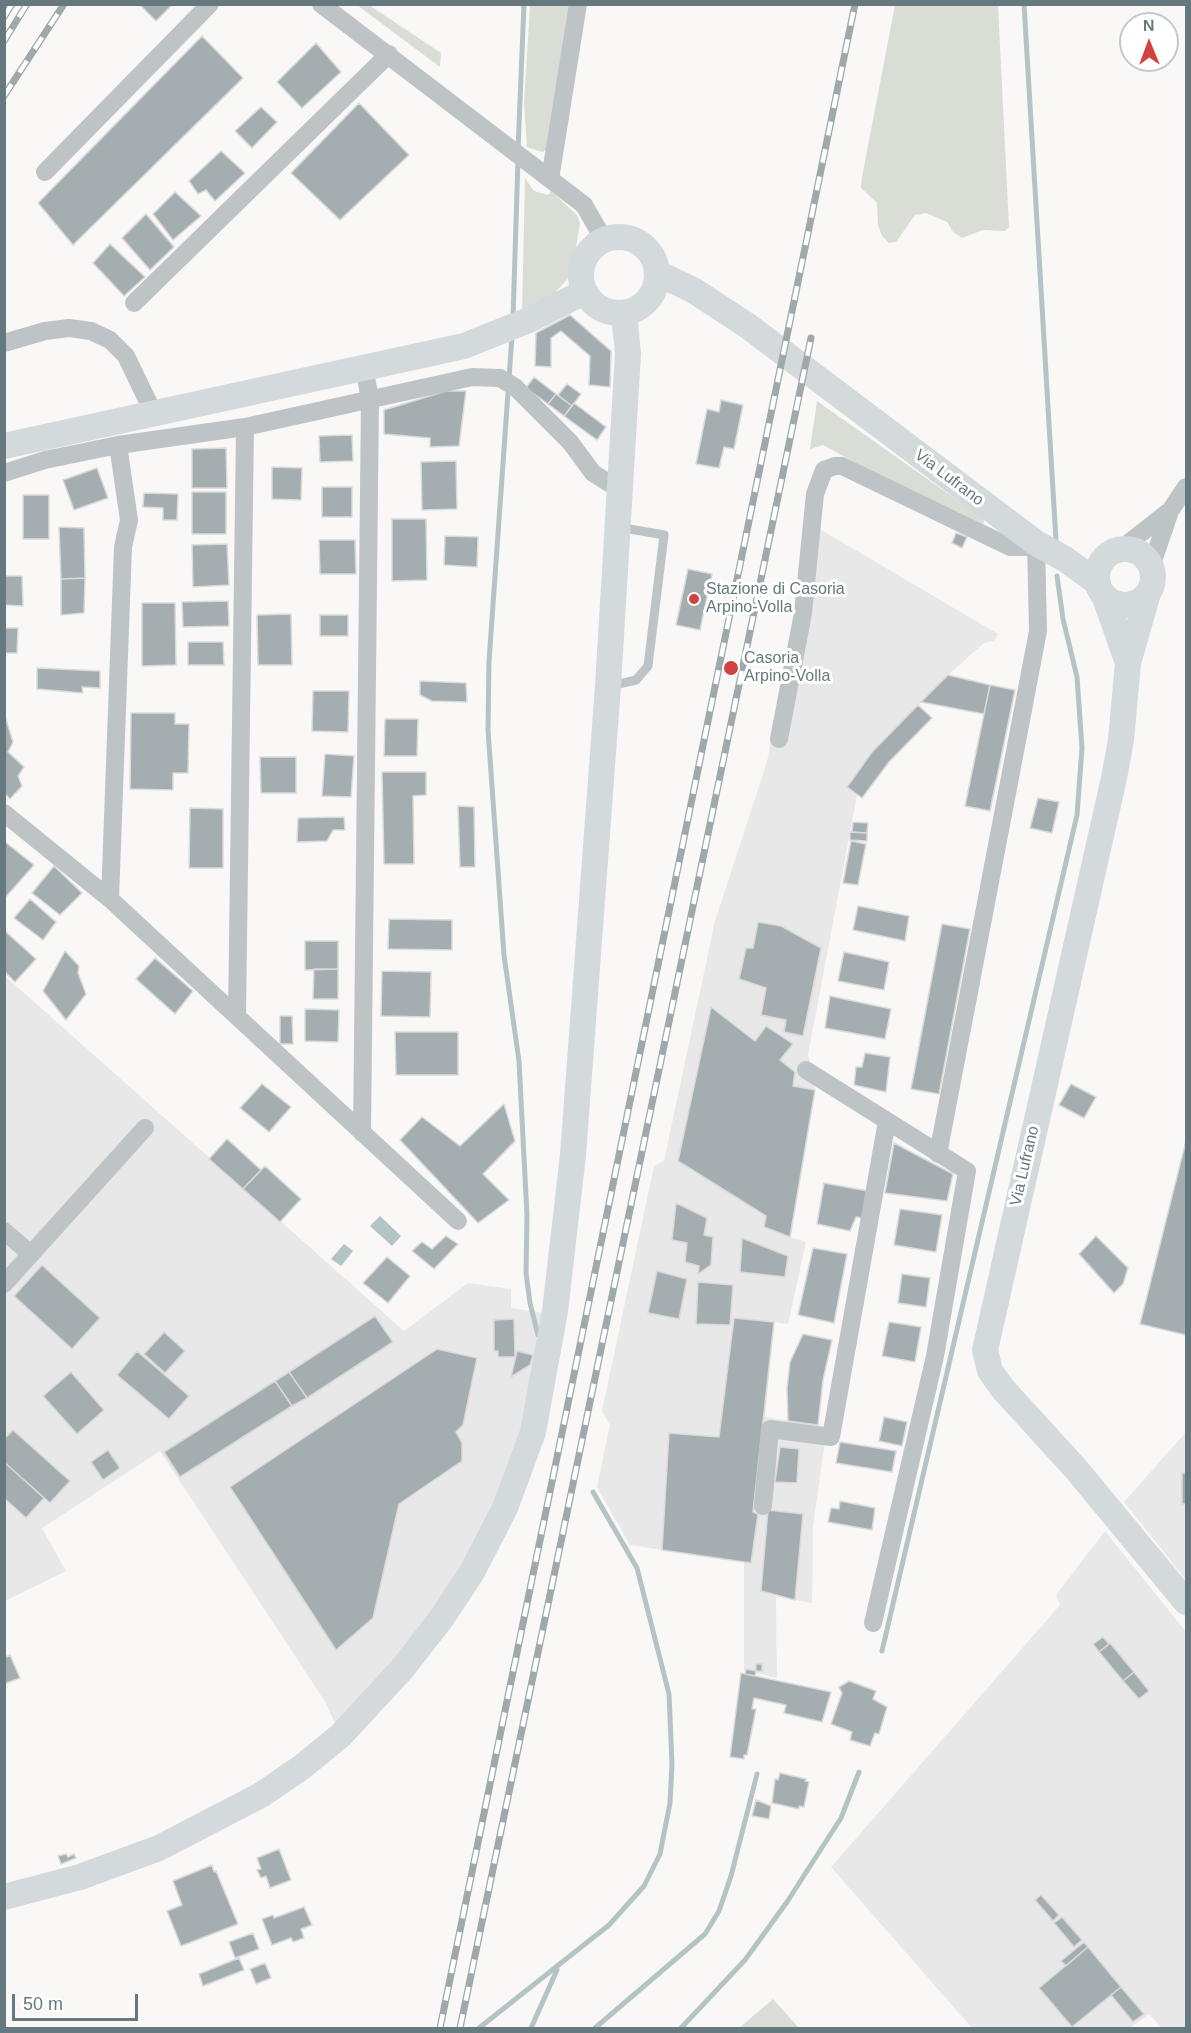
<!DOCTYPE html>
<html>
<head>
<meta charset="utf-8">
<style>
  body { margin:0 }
  #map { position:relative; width:1191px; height:2033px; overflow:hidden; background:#f9f8f7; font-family:Helvetica,sans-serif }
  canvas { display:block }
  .frame { position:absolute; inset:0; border:6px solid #66797e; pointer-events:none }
  .north { position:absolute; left:1119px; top:12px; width:60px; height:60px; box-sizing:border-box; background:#fff; border:2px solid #c2c9cb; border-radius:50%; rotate:359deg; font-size:16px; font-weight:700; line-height:24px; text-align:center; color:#66797e }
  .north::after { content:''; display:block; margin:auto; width:21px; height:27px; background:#d04340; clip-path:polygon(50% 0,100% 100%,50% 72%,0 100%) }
  .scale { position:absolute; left:12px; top:1994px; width:126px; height:27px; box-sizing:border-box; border:3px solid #66797e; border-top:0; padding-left:8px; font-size:18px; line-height:21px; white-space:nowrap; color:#66797e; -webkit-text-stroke:4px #fff; paint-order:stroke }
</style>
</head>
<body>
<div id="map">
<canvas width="1191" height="2033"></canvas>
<div class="frame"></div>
<div class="north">N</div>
<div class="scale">50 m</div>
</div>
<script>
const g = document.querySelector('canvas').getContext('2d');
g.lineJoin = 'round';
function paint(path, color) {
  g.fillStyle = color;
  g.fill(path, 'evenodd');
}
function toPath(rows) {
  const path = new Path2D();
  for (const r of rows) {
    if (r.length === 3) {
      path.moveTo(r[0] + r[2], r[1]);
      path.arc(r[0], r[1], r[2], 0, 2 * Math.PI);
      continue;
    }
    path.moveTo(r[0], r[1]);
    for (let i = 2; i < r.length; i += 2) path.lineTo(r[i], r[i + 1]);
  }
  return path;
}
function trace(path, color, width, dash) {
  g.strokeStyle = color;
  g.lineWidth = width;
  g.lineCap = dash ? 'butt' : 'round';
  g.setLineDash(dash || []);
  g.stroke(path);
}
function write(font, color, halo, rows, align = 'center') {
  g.font = font + ' Helvetica,sans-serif';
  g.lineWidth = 6;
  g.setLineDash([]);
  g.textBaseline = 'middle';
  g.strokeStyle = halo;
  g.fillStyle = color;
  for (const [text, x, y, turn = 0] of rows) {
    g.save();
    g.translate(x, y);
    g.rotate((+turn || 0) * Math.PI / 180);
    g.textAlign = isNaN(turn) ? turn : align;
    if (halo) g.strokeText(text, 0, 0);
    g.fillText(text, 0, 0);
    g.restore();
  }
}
const built = toPath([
  [818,528,998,634,994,641,984,643,948,675,872,752,847,786,857,795,808,1055,815,1090,790,1237,806,1242,788,1324,774,1322,765,1417,827,1427,813,1526,812,1603,776,1596,777,1678,744,1670,744,1562,630,1545,597,1487,610,1425,602,1411,654,1166,664,1161,715,921,767,762,797,605],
  [5,976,404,1331,468,1283,511,1289,511,1308,544,1313,523,1426,495,1508,434,1614,336,1726,326,1703,160,1451,42,1528,66,1571,5,1601],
  [1186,1432,1186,1580,1124,1502],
  [1105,1531,1186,1632,1186,2028,1162,2028,1149,2014,1130,2028,972,2028,831,1867,1060,1605,1056,1595]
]);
const green = toPath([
  [357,5,369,5,441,53,440,67],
  [530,5,571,5,547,150,542,152,527,147,524,104],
  [895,5,998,5,1009,227,1005,231,983,230,962,238,953,232,947,222,926,213,915,215,896,242,889,243,882,236,878,225,877,203,861,188,862,177],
  [525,178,534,191,548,195,551,191,577,215,580,224,571,275,551,297,522,313],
  [817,401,984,519,984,522,983,524,867,469,823,445,810,449],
  [773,1999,799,2028,739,2028]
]);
const water = toPath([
  [380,1216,401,1236,392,1246,370,1226],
  [344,1244,353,1251,341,1266,331,1259]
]);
const stream = toPath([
  [1024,4,1056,541],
  [518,150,524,4],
  [513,318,518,159],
  [512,336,489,661,488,730,504,955,519,1061,527,1215,526,1273,530,1303,538,1335],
  [882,1651,1077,815,1082,748,1077,677,1063,619,1057,576],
  [479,2028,609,1925,644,1886,660,1854,670,1803,672,1764,669,1694,637,1568,593,1492],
  [531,2028,557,1970],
  [595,2028,705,1934,719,1911,731,1876,757,1774],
  [681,2028,745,1960,787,1902,841,1818,859,1772]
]);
const building = toPath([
  [139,4,173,4,156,21,139,4],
  [202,36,243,78,73,245,38,203,202,36],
  [316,43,341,72,302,108,277,82,316,43],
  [359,103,409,155,340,220,291,173,359,103],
  [261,107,277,122,252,148,235,131,261,107],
  [221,151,245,173,215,201,206,190,198,194,189,181,221,151],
  [175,192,201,216,173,240,153,214,175,192],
  [146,214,174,247,150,270,122,238,146,214],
  [110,244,145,277,124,296,93,263,110,244],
  [570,315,611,351,610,387,589,385,590,356,561,331,551,338,551,367,535,366,536,333,570,315],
  [534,377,556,394,548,404,526,388,534,377],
  [567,384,581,394,572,406,558,395,567,384],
  [446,391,466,391,459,446,430,447,430,438,384,434,384,410,446,391],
  [556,394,572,406,564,416,548,404,556,394],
  [721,400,743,405,734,449,724,447,719,468,696,464,707,409,719,412,721,400],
  [574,403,606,427,597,440,564,416,574,403],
  [352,435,353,461,320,462,319,436,352,435],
  [226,448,227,488,192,488,192,449,226,448],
  [456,461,457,509,422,510,421,462,456,461],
  [272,467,302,468,301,500,272,499,272,467],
  [97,468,108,498,74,510,63,480,97,468],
  [322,487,352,487,352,517,322,517,322,487],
  [192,492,226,492,226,534,192,534,192,492],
  [144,493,178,494,177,520,163,520,163,508,143,507,144,493],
  [23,495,49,495,49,539,23,539,23,495],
  [392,519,426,519,427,580,392,581,392,519],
  [59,527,84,528,85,578,61,579,59,527],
  [956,533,967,537,962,548,952,543,956,533],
  [445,536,478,537,477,567,444,565,445,536],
  [319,540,355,540,356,574,320,574,319,540],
  [227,544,229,585,193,587,192,545,227,544],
  [688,569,712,574,700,630,676,625,688,569],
  [4,576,22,576,23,606,4,605,4,576],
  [85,578,84,613,61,615,61,579,85,578],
  [228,601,229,626,183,627,182,602,228,601],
  [142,603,175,603,176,665,142,666,142,603],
  [291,614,292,665,258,665,257,615,291,614],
  [320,615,348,615,348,636,320,636,320,615],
  [4,628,18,628,17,653,4,653,4,628],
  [188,642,223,642,224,665,188,665,188,642],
  [37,668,100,671,100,688,82,687,83,693,37,689,37,668],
  [948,675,990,685,984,714,921,702,948,675],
  [420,681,466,683,467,702,432,701,420,695,420,681],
  [990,685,1015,690,990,811,965,806,990,685],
  [313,691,349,691,348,732,312,731,313,691],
  [918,705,932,718,889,762,862,798,847,787,872,752,918,705],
  [4,713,13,742,8,752,24,767,18,776,22,786,10,799,4,793,4,713],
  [131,713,175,713,175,724,189,724,188,773,173,773,173,790,130,789,131,713],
  [385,719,418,719,417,756,384,756,385,719],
  [325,754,354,756,351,797,322,796,325,754],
  [260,757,296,757,296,793,261,793,260,757],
  [382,772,426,772,426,795,413,796,414,864,384,864,382,772],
  [1038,798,1059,802,1052,833,1030,828,1038,798],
  [458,806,474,807,475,867,460,867,458,806],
  [190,808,223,809,223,868,189,868,190,808],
  [344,817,345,830,333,830,327,841,297,842,298,818,344,817],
  [853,822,868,823,867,833,852,832,853,822],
  [850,832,867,833,867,841,850,840,850,832],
  [4,841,34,865,4,899,4,841],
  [851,841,866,844,858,885,843,883,851,841],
  [54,866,82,893,60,915,32,893,54,866],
  [30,899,56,922,43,940,14,918,30,899],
  [858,906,909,916,905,941,853,930,858,906],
  [389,919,452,920,452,950,388,949,389,919],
  [758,922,781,926,821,948,803,1036,784,1032,786,1020,761,1015,766,988,739,979,746,948,753,948,758,922],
  [942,924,970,929,939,1094,911,1089,942,924],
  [5,931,36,959,15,982,4,971,5,931],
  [305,941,338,941,338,969,305,970,305,941],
  [65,951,79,966,78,973,86,994,66,1020,43,991,65,951],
  [844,952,889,962,884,990,838,981,844,952],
  [155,958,193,991,175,1014,136,979,155,958],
  [314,969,338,969,338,999,313,999,314,969],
  [382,971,431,972,430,1017,381,1016,382,971],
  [830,996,891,1009,885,1039,825,1028,830,996],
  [711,1007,755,1041,766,1026,793,1044,780,1060,795,1072,793,1086,815,1090,790,1237,764,1227,766,1216,678,1161,711,1007],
  [305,1009,339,1010,338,1042,305,1041,305,1009],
  [280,1016,292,1016,293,1044,280,1044,280,1016],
  [395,1032,458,1032,458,1075,396,1075,395,1032],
  [865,1053,890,1057,886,1092,854,1085,856,1067,862,1067,865,1053],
  [262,1084,291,1107,269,1132,240,1108,262,1084],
  [1071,1084,1096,1097,1084,1118,1059,1105,1071,1084],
  [504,1104,515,1141,483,1174,509,1200,478,1223,400,1140,422,1117,460,1146,504,1104],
  [227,1139,261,1170,243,1189,209,1159,227,1139],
  [1186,1141,1186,1335,1140,1324,1186,1141],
  [894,1143,953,1174,947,1201,885,1193,894,1143],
  [265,1166,301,1199,280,1222,243,1189,265,1166],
  [824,1183,868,1191,863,1218,856,1217,850,1231,817,1224,824,1183],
  [676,1203,707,1218,704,1235,713,1237,711,1265,698,1274,699,1266,685,1262,687,1243,672,1240,676,1203],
  [900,1209,942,1215,936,1252,894,1245,900,1209],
  [446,1236,458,1244,434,1269,412,1251,422,1242,432,1249,446,1236],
  [1096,1236,1128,1268,1123,1284,1114,1293,1079,1254,1096,1236],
  [742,1238,788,1256,785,1277,740,1272,742,1238],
  [813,1248,847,1254,834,1323,798,1315,813,1248],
  [387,1257,410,1276,388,1303,363,1283,387,1257],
  [42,1265,100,1318,72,1349,14,1296,42,1265],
  [657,1271,687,1279,679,1319,648,1313,657,1271],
  [902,1274,930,1278,926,1307,898,1303,902,1274],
  [698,1282,733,1285,730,1325,696,1324,698,1282],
  [375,1316,393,1342,307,1398,289,1372,375,1316],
  [734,1318,774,1322,753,1512,758,1514,751,1563,662,1550,669,1433,719,1437,734,1318],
  [514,1319,515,1357,498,1357,498,1351,494,1351,494,1320,514,1319],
  [889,1322,921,1327,915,1362,882,1356,889,1322],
  [164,1332,185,1351,165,1373,144,1354,164,1332],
  [803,1334,832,1340,823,1380,818,1425,788,1421,787,1388,790,1362,803,1334],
  [437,1349,477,1358,463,1425,456,1432,462,1443,462,1461,399,1504,373,1618,336,1650,230,1487,437,1349],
  [137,1351,189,1396,169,1419,117,1375,137,1351],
  [517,1351,533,1355,530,1365,511,1377,517,1351],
  [71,1372,104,1410,77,1434,43,1396,71,1372],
  [289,1372,307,1398,292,1406,275,1381,289,1372],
  [275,1381,292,1406,180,1477,164,1452,275,1381],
  [884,1417,907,1422,902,1446,879,1441,884,1417],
  [13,1430,70,1481,50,1503,4,1462,4,1439,13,1430],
  [840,1442,896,1451,892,1472,836,1463,840,1442],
  [780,1447,799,1449,797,1483,775,1482,780,1447],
  [108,1450,120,1468,103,1480,91,1462,108,1450],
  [4,1462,44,1498,26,1518,4,1498,4,1462],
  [1182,1473,1186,1473,1186,1504,1182,1504,1182,1473],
  [840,1501,875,1508,872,1530,828,1522,831,1508,839,1509,840,1501],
  [768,1510,803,1514,795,1600,761,1591,768,1510],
  [1103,1637,1109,1644,1099,1652,1093,1644,1103,1637],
  [1110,1643,1134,1672,1123,1681,1099,1652,1110,1643],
  [10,1655,20,1678,4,1684,4,1658,10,1655],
  [756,1664,762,1664,762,1671,756,1671,755,1676,745,1674,746,1669,756,1671,756,1664],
  [1134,1672,1149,1691,1139,1699,1123,1681,1134,1672],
  [741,1673,831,1692,822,1722,784,1713,786,1705,754,1698,752,1709,756,1709,747,1755,744,1755,744,1759,730,1757,741,1673],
  [849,1681,876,1691,873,1699,887,1707,879,1734,875,1733,870,1746,850,1740,852,1732,831,1724,842,1693,839,1687,849,1681],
  [780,1773,806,1779,805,1781,809,1782,804,1807,799,1806,799,1809,772,1803,775,1779,778,1780,780,1773],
  [756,1800,771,1806,769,1819,752,1816,756,1800],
  [279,1849,291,1880,270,1888,266,1876,261,1878,257,1870,261,1869,257,1858,279,1849],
  [66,1854,68,1857,74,1854,76,1858,61,1864,58,1856,66,1854],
  [212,1865,214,1872,216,1871,238,1924,181,1946,167,1911,182,1905,173,1881,212,1865],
  [1041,1895,1059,1915,1053,1921,1035,1900,1041,1895],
  [304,1907,312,1925,301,1929,304,1938,293,1942,291,1938,272,1945,262,1919,273,1915,274,1918,304,1907],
  [1062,1917,1082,1940,1074,1947,1054,1923,1062,1917],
  [253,1933,259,1949,235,1958,229,1942,253,1933],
  [1084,1942,1088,1947,1066,1966,1061,1961,1084,1942],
  [1088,1947,1121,1987,1072,2027,1039,1988,1088,1947],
  [239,1958,244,1970,203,1986,199,1974,239,1958],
  [265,1963,271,1978,256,1984,250,1969,265,1963],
  [1121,1987,1144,2014,1133,2022,1111,1995,1121,1987]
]);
const lane = toPath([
  [610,686,636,680,648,666,664,535,618,527]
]);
const street = toPath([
  [321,4,584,205,604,240],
  [45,172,210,4],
  [550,179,578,4],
  [134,303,389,54],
  [4,343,45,331,69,328,91,331,110,340,126,356,153,412],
  [4,473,45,460,118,445,245,427,472,377,500,378,515,387,570,442,593,473,620,490],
  [1121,549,1168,512],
  [1151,567,1170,511,1186,487],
  [779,739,803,613,815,494,824,470,835,466,842,466,1010,547,1030,547,1036,543,1038,631,938,1154],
  [4,813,110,899,458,1221],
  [110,899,123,547,129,520,118,445],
  [237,1016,245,427],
  [806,1070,967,1171,935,1356,873,1623],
  [362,1133,370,399,364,367],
  [4,1231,31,1254],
  [4,1284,145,1128],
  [763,1506,770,1429,831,1437,887,1121]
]);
const secondary = toPath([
  [619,275,38],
  [657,273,693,290,748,326,1036,543,1065,559,1098,583],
  [4,446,464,346,529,320,584,292],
  [1125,577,28],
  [1148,593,1128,663,1121,740,1114,778,985,1350,990,1371,1003,1389,1076,1469,1186,1602],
  [1104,595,1128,663],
  [4,1897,80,1877,159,1848,261,1795,302,1767,341,1735,402,1669,441,1619,472,1572,505,1508,533,1432,555,1311,573,1155,608,686,628,354,624,313]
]);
const rail = toPath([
  [4,17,12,4],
  [4,41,27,4],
  [4,96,64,4],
  [440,2028,855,4],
  [460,2028,811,338]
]);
const markers = [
  [694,599,6,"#d04340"],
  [731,668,8,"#d04340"]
];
const streetNames = [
  ["Via Lufrano",949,478,37],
  ["Via Lufrano",1025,1166,-77]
];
const poiNames = [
  ["Stazione di Casoria",706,590],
  ["Arpino-Volla",706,608],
  ["Casoria",744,659],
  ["Arpino-Volla",744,677]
];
paint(built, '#e7e8e7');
paint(green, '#daddd6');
paint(water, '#b4c3c4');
trace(stream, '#b4c3c4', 5);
paint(building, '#a4aeb1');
trace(building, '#dadad9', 1.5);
trace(lane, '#bec4c6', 9);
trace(street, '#bec4c6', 18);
trace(secondary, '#d4d9db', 26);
trace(rail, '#9fa8aa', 7);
trace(rail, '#fff', 4.5, [14]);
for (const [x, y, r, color] of markers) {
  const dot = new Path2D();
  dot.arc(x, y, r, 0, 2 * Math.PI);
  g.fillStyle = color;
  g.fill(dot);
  trace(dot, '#fff', 2);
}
write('16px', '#66797e', '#fff', streetNames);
write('16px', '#66797e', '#fff', poiNames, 'left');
</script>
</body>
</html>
